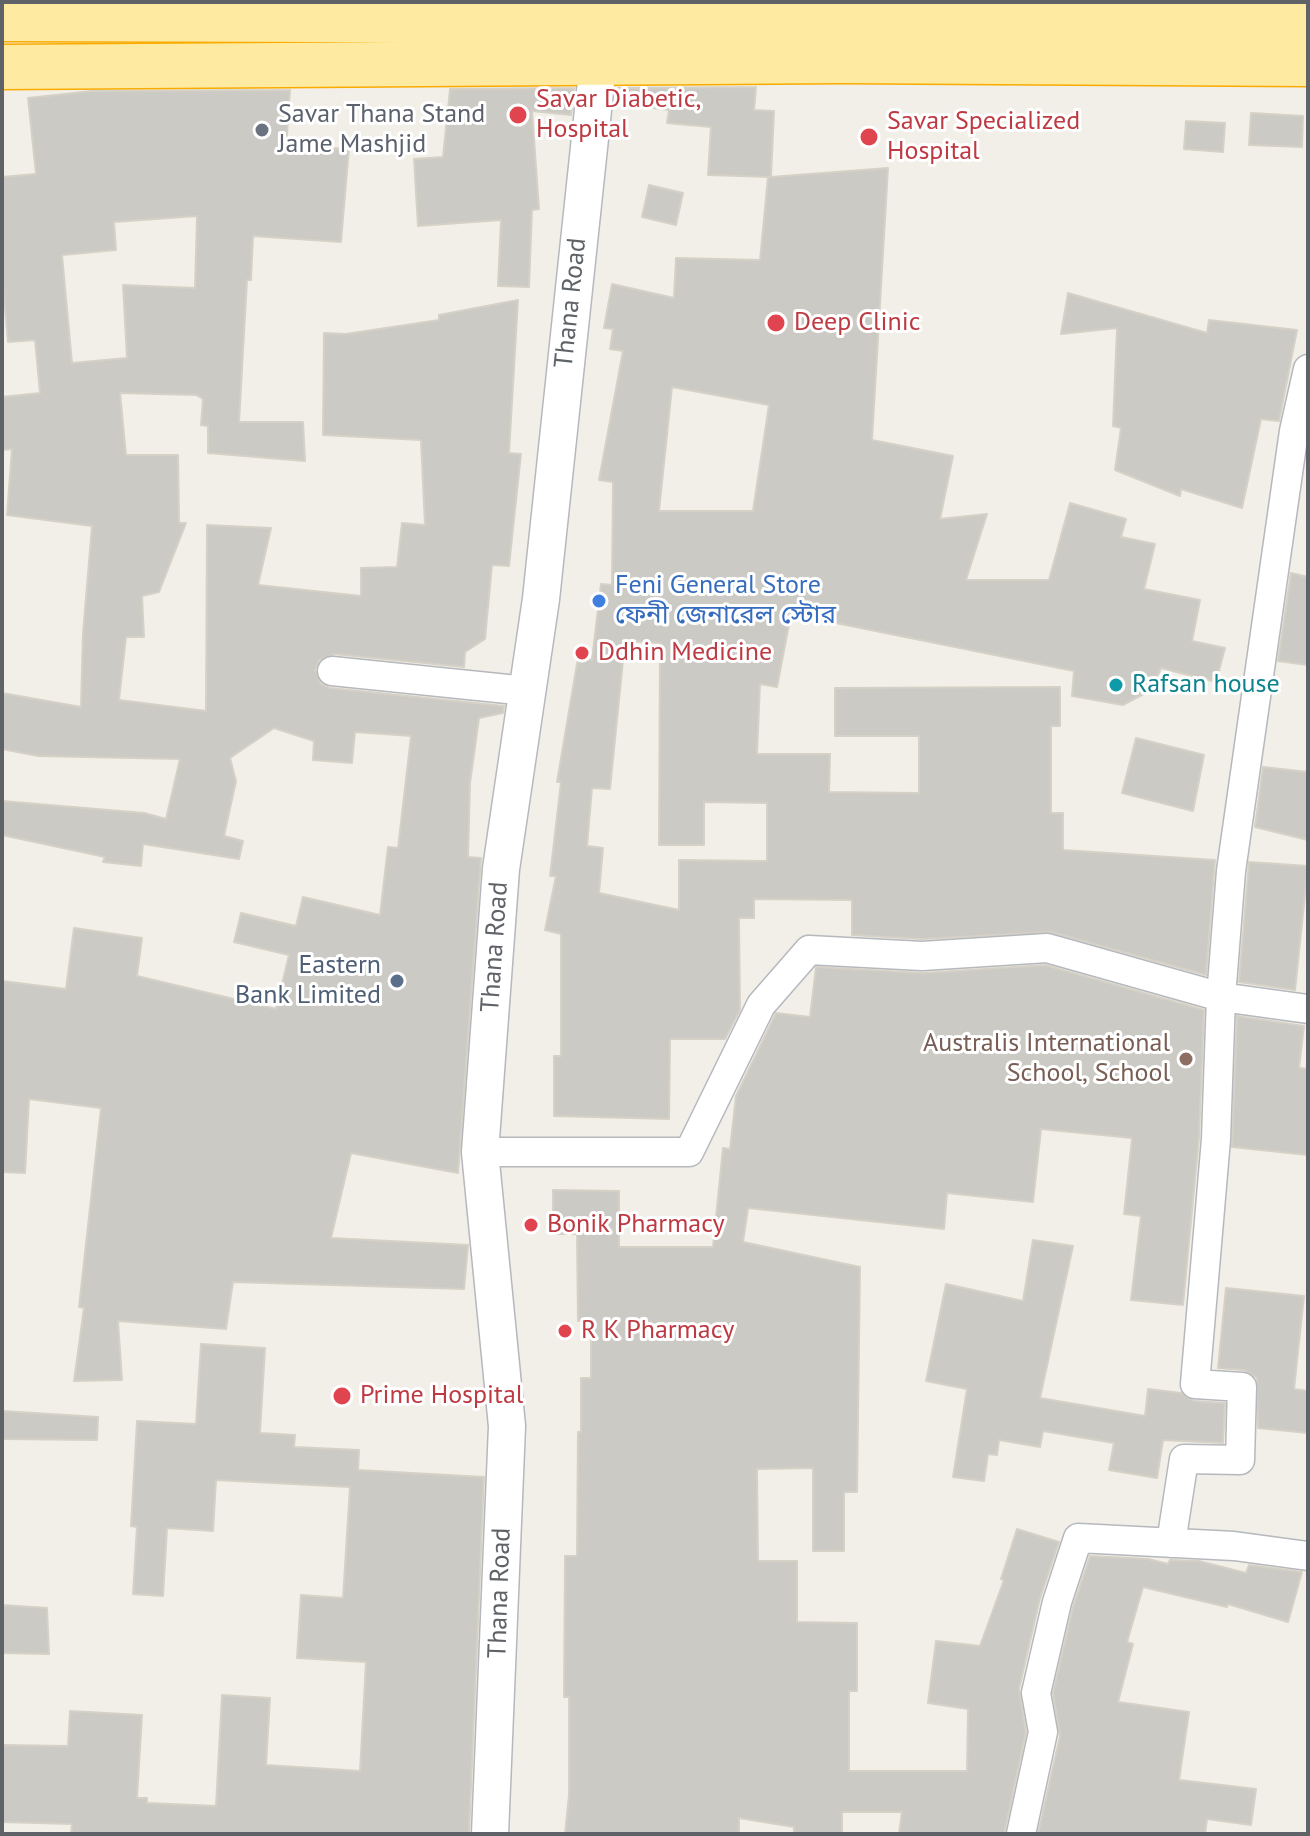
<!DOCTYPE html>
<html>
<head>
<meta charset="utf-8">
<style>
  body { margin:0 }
  #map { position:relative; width:1310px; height:1836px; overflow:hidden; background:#f1efe8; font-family:"PT Sans",sans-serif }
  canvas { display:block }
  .frame { position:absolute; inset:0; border:4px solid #5f6368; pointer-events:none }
</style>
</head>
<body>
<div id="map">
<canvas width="1310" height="1836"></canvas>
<div class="frame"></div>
</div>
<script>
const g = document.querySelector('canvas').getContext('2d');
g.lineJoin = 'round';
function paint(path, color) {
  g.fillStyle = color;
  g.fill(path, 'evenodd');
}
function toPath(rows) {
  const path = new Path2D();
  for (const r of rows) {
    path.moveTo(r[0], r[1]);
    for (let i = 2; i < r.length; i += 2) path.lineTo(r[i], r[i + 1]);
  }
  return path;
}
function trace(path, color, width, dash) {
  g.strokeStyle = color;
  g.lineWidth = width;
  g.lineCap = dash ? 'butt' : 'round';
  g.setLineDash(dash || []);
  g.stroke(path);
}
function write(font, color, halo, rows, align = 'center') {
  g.font = font + ' "PT Sans","Noto Sans Bengali",sans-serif';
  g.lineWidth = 6;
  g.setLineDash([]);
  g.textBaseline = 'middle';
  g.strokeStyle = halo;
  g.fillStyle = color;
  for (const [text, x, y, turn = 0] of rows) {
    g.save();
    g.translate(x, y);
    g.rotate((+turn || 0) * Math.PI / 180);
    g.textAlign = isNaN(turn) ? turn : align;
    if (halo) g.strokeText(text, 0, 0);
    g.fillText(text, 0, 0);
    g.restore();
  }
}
const building = toPath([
  [756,87,754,110,774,111,771,177,888,168,872,440,953,456,940,519,987,514,966,580,1049,580,1070,503,1126,519,1121,537,1155,544,1144,589,1200,600,1192,641,1225,648,1216,682,1161,668,1151,690,1123,705,1072,696,1074,671,791,614,777,687,760,684,757,754,830,754,829,792,919,793,919,736,835,736,835,688,1060,687,1060,726,1051,726,1051,813,1063,813,1063,850,1215,860,1206,975,1051,932,922,939,852,935,852,900,754,899,754,918,739,918,740,1010,725,1039,670,1039,669,1119,554,1116,554,1056,561,1056,561,934,545,930,556,876,550,876,561,782,557,782,578,658,592,660,601,584,612,585,613,482,599,480,623,351,610,349,613,329,604,328,612,284,674,298,676,258,760,260,768,177,771,177,708,175,711,127,667,123,669,110,615,103,616,88,756,87],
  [672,387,769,405,753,511,659,511,672,387],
  [625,641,660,643,659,845,704,845,704,802,767,803,767,861,679,860,679,910,599,893,603,848,587,846,592,788,610,789,625,641],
  [574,88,571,115,532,111,539,209,532,210,529,287,498,286,501,220,418,226,414,159,443,157,450,89,574,88],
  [290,90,286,150,349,148,341,242,253,236,251,280,247,280,239,422,303,422,305,461,208,453,208,426,201,425,203,399,196,395,120,393,126,455,178,455,179,523,186,523,159,592,142,596,144,637,126,637,119,700,206,711,207,525,271,528,258,585,361,596,361,568,397,567,402,523,425,525,421,440,323,435,324,333,346,334,439,320,439,315,518,300,509,453,521,454,509,566,492,565,485,639,465,652,464,667,334,654,319,660,315,670,321,684,330,688,504,706,503,713,479,718,470,783,468,857,481,858,458,1173,351,1153,331,1238,468,1245,464,1289,233,1282,226,1329,118,1321,122,1380,74,1381,84,1308,79,1307,101,1108,29,1099,25,1173,2,1172,2,981,66,989,74,928,142,938,137,976,276,1009,289,955,234,942,241,913,296,926,303,897,380,915,388,847,398,848,411,736,355,732,352,763,313,760,314,741,274,728,230,758,236,781,224,836,243,841,239,859,143,844,141,866,103,862,105,857,2,835,2,801,144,813,166,819,180,759,38,756,2,749,2,693,81,707,83,633,92,526,7,515,12,449,2,450,2,397,40,393,35,340,8,342,2,275,2,177,36,174,28,98,92,91,290,90],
  [197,216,195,288,123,285,127,358,72,363,62,255,116,250,114,222,197,216],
  [1251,113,1303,116,1302,147,1249,145,1251,113],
  [1186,121,1225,123,1223,152,1184,149,1186,121],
  [649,185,683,193,676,225,642,217,649,185],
  [1068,293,1207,333,1209,320,1297,330,1279,421,1261,419,1242,508,1181,489,1180,496,1115,470,1121,428,1113,426,1117,328,1061,334,1068,293],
  [1291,573,1308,577,1308,665,1278,661,1291,573],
  [1136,738,1204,755,1193,811,1122,793,1136,738],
  [1263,767,1308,772,1308,840,1255,827,1263,767],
  [1249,862,1308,866,1295,990,1239,982,1249,862],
  [1045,965,1204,1010,1199,1138,1183,1305,1131,1300,1141,1216,1124,1214,1132,1138,1041,1129,1033,1202,947,1193,944,1229,748,1208,743,1242,860,1267,857,1492,844,1492,844,1551,813,1551,813,1468,757,1469,758,1561,797,1561,797,1622,857,1623,857,1691,849,1691,849,1771,967,1771,968,1709,928,1703,936,1641,980,1646,1004,1580,1001,1579,1017,1529,1059,1542,1040,1598,1019,1689,1026,1732,1004,1834,899,1834,902,1812,842,1812,842,1834,794,1834,794,1827,739,1818,739,1834,565,1834,569,1795,569,1697,564,1697,565,1556,577,1556,578,1432,581,1432,581,1378,591,1378,591,1321,578,1321,577,1234,553,1234,553,1190,619,1191,619,1247,713,1247,723,1148,730,1149,736,1096,776,1013,810,1017,816,967,923,973,1045,965],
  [1237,1016,1304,1026,1299,1068,1308,1069,1308,1155,1232,1147,1237,1016],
  [1033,1240,1073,1246,1040,1398,1145,1416,1148,1389,1181,1393,1194,1401,1225,1403,1223,1443,1163,1440,1157,1478,1109,1470,1114,1443,1043,1431,1040,1447,999,1440,997,1455,988,1454,984,1481,953,1477,967,1389,926,1381,946,1284,1023,1301,1033,1240],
  [1226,1288,1304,1296,1294,1389,1308,1391,1308,1433,1258,1428,1257,1378,1244,1370,1218,1368,1226,1288],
  [201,1344,265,1348,260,1433,295,1435,294,1447,359,1450,358,1470,484,1477,469,1834,71,1834,72,1824,2,1822,2,1745,68,1746,70,1711,142,1715,137,1798,147,1798,147,1803,216,1806,222,1695,270,1698,266,1765,360,1771,366,1662,297,1658,301,1595,343,1598,350,1487,216,1480,213,1531,167,1528,163,1596,133,1594,137,1527,131,1526,137,1421,196,1424,201,1344],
  [2,1411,98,1417,97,1440,2,1439,2,1411],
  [1090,1556,1148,1559,1168,1564,1170,1560,1199,1561,1246,1573,1249,1565,1302,1572,1288,1622,1228,1604,1227,1607,1143,1587,1127,1642,1133,1644,1118,1702,1189,1712,1179,1780,1256,1789,1251,1825,1207,1819,1205,1834,1038,1834,1060,1736,1053,1693,1073,1607,1090,1556],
  [2,1605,47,1608,49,1654,2,1653,2,1605]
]);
const minor = toPath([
  [1308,369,1294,431,1231,871,1221,997,1308,1009],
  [332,671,527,691],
  [480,1152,689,1152,761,1005,809,950,922,956,1047,948,1221,997,1216,1139,1195,1384,1242,1387,1240,1460,1184,1459,1171,1543],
  [1021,1834,1043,1732,1036,1693,1057,1602,1078,1538,1234,1546,1308,1556]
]);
const tertiary = toPath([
  [490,1834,507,1426,480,1152,501,869,541,599,598,63]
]);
const trunk = toPath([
  [2,19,1308,23],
  [2,67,842,61,1308,64]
]);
const markers = [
  [518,115,10,"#e0444e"],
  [262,130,8,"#6b7280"],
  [869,137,10,"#e0444e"],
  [776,323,10,"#e0444e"],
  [599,601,8,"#3f7fe0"],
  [582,653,8,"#e0444e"],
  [1116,685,8,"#0f9aa8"],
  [397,981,8,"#5c6f8a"],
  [1186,1059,8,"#8d6e63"],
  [531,1225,8,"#e0444e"],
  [565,1331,8,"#e0444e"],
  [342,1396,10,"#e0444e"]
];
const healthNames = [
  ["Savar Diabetic,",536,100],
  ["Hospital",536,130],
  ["Savar Specialized",887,122],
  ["Hospital",887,152],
  ["Deep Clinic",794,323],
  ["Ddhin Medicine",598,653],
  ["Bonik Pharmacy",547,1225],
  ["R K Pharmacy",581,1331],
  ["Prime Hospital",360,1396]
];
const worshipNames = [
  ["Savar Thana Stand",278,115],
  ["Jame Mashjid",278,145]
];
const streetNames = [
  ["Thana Road",571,303,-84],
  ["Thana Road",495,947,-86],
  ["Thana Road",500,1593,-88]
];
const shopNames = [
  ["Feni General Store",615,586],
  ["ফেনী জেনারেল স্টোর",615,616]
];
const cultureNames = [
  ["Rafsan house",1132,685]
];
const serviceNames = [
  ["Eastern",381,966],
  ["Bank Limited",381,996]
];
const educationNames = [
  ["Australis International",1170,1044],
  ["School, School",1170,1074]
];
paint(building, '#cccac5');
trace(building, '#d6d1c6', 2);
trace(minor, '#b5b8bc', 31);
trace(tertiary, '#b5b8bc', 39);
trace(trunk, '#f9ab00', 47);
trace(minor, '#fff', 28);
trace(tertiary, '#fff', 36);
trace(trunk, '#feeaa1', 44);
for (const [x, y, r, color] of markers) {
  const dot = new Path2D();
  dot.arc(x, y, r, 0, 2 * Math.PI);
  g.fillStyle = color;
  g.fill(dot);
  trace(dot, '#fff', 3);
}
write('26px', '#be3a42', '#fff', healthNames, 'left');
write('26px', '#5b616d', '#fff', worshipNames, 'left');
write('26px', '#5f6368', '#fff', streetNames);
write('26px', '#366cbe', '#fff', shopNames, 'left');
write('26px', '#0d838f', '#fff', cultureNames, 'left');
write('26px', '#4e5e75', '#fff', serviceNames, 'right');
write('26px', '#785e54', '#fff', educationNames, 'right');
</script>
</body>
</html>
